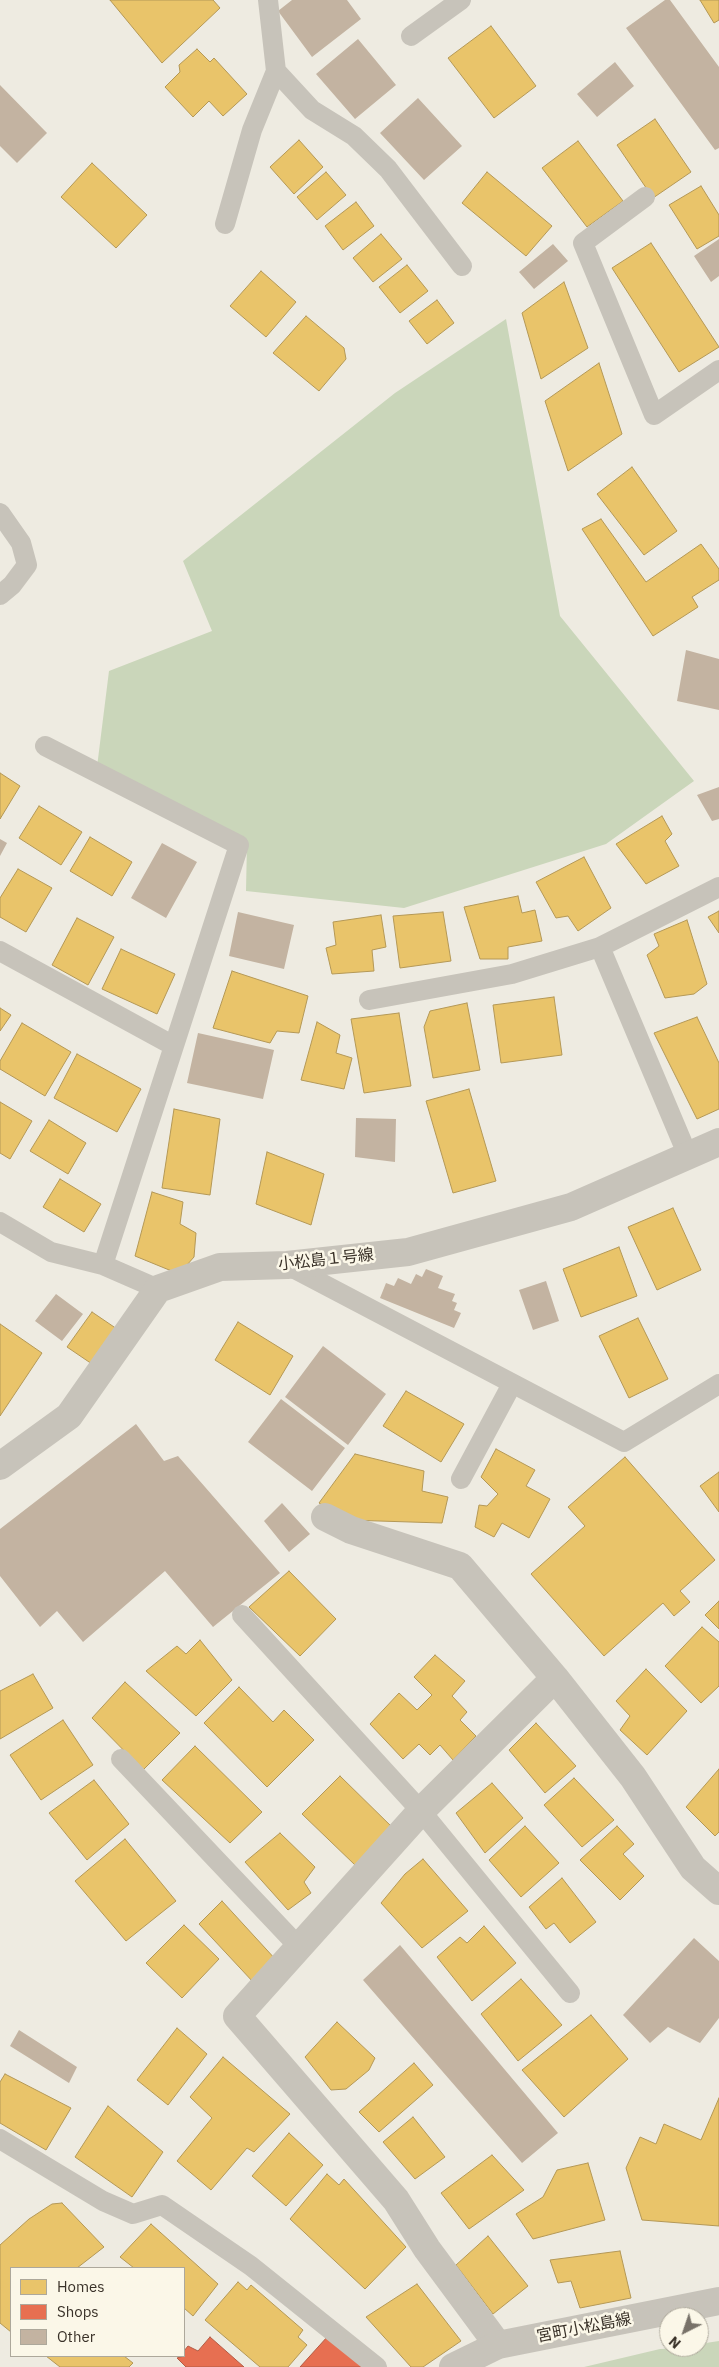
<!DOCTYPE html>
<html>
<head>
<meta charset="utf-8">
<style>
  body { margin:0 }
  #map { position:relative; width:719px; height:2367px; overflow:hidden; background:#eeebe1; font-family:"IBM Plex Sans",sans-serif }
  canvas { display:block }
  .legend { position:absolute; left:10px; top:2267px; width:175px; height:90px; box-sizing:border-box; background:#fbf7e8; border:1px solid #ada89b; margin:0; padding:6px 9px; list-style:none; font-size:15px; color:#393128 }
  .legend li { display:flex; align-items:center; gap:10px; height:25px }
  .legend b { width:25px; border:1px solid #ada89b }
  .north { position:absolute; left:659px; top:2307px; width:50px; height:50px; box-sizing:border-box; background:#fbf7e8; border:1px solid #ada89b; border-radius:50%; rotate:221deg; font-size:14px; font-weight:700; line-height:20px; text-align:center; color:#393128 }
  .north::after { content:''; display:block; margin:auto; width:18px; height:22px; background:#787269; clip-path:polygon(50% 0,100% 100%,50% 72%,0 100%) }
</style>
</head>
<body>
<div id="map">
<canvas width="719" height="2367"></canvas>
<ul class="legend">
<li><b style="height:14px;background:#e9c46a"></b>Homes</li>
<li><b style="height:14px;background:#e76f51"></b>Shops</li>
<li><b style="height:14px;background:#c3b3a1"></b>Other</li>
</ul>
<div class="north">N</div>
</div>
<script>
const g = document.querySelector('canvas').getContext('2d');
g.lineJoin = 'round';
function paint(path, color) {
  g.fillStyle = color;
  g.fill(path, 'evenodd');
}
function toPath(rows) {
  const path = new Path2D();
  for (const r of rows) {
    path.moveTo(r[0], r[1]);
    for (let i = 2; i < r.length; i += 2) path.lineTo(r[i], r[i + 1]);
  }
  return path;
}
function trace(path, color, width, dash) {
  g.strokeStyle = color;
  g.lineWidth = width;
  g.lineCap = dash ? 'butt' : 'round';
  g.setLineDash(dash || []);
  g.stroke(path);
}
function write(font, color, halo, rows, align = 'center') {
  g.font = font + ' "IBM Plex Sans","Noto Sans JP",sans-serif';
  g.lineWidth = 5;
  g.setLineDash([]);
  g.textBaseline = 'middle';
  g.strokeStyle = halo;
  g.fillStyle = color;
  for (const [text, x, y, turn = 0] of rows) {
    g.save();
    g.translate(x, y);
    g.rotate((+turn || 0) * Math.PI / 180);
    g.textAlign = isNaN(turn) ? turn : align;
    if (halo) g.strokeText(text, 0, 0);
    g.fillText(text, 0, 0);
    g.restore();
  }
}
const green = toPath([
  [506,319,560,616,694,781,606,844,404,908,246,891,247,842,97,767,109,671,212,631,183,561,395,393],
  [719,2341,719,2367,584,2367,660,2349,699,2347,699,2344]
]);
const homes = toPath([
  [110,0,213,0,220,8,162,63,110,0],
  [700,0,719,0,719,20,714,23,700,0],
  [491,26,536,86,494,118,448,58,491,26],
  [197,49,210,62,214,58,247,94,223,116,209,101,193,117,165,87,180,72,179,65,197,49],
  [655,119,691,172,653,198,617,145,655,119],
  [299,140,323,167,294,194,270,167,299,140],
  [578,141,623,201,587,227,542,168,578,141],
  [92,163,147,215,116,248,61,197,92,163],
  [326,172,346,195,317,220,297,197,326,172],
  [487,172,552,226,526,256,462,203,487,172],
  [701,186,719,215,719,236,697,249,669,205,701,186],
  [356,202,374,226,343,250,325,226,356,202],
  [381,234,402,259,373,282,353,258,381,234],
  [651,243,719,347,679,372,612,268,651,243],
  [407,265,428,291,400,313,379,287,407,265],
  [261,271,296,302,266,337,230,306,261,271],
  [564,282,588,348,541,379,522,313,564,282],
  [437,300,454,323,427,344,409,321,437,300],
  [306,316,344,348,346,359,319,391,273,353,306,316],
  [599,363,622,434,568,471,545,401,599,363],
  [632,467,677,531,644,555,597,494,632,467],
  [601,519,646,582,701,544,719,569,719,580,692,597,698,607,653,636,582,529,601,519],
  [0,773,20,786,0,819,0,773],
  [39,806,82,832,61,865,19,838,39,806],
  [662,816,672,834,665,841,679,866,646,884,616,844,662,816],
  [90,837,132,862,112,896,70,871,90,837],
  [584,857,611,908,578,931,568,916,556,918,536,882,584,857],
  [18,869,52,888,26,932,0,917,0,898,18,869],
  [518,896,522,913,535,910,542,941,508,947,508,959,480,959,464,907,518,896],
  [719,911,719,933,708,917,719,911],
  [443,912,451,961,400,968,393,916,443,912],
  [381,915,386,947,372,950,374,971,332,974,326,948,336,945,333,922,381,915],
  [77,918,114,937,88,985,52,965,77,918],
  [687,920,707,984,694,994,665,998,647,955,659,946,654,934,687,920],
  [121,949,175,974,157,1014,102,989,121,949],
  [232,971,308,996,299,1033,277,1031,270,1043,213,1028,232,971],
  [554,997,562,1055,501,1063,493,1005,554,997],
  [467,1003,480,1070,433,1078,424,1027,430,1011,467,1003],
  [0,1008,11,1015,0,1031,0,1008],
  [399,1013,411,1086,364,1093,351,1019,399,1013],
  [697,1017,719,1063,719,1109,697,1119,654,1033,697,1017],
  [317,1022,340,1035,336,1053,352,1058,344,1089,301,1080,317,1022],
  [22,1023,71,1052,45,1096,0,1069,0,1061,22,1023],
  [77,1054,141,1089,117,1132,54,1098,77,1054],
  [469,1089,496,1181,453,1193,426,1101,469,1089],
  [0,1102,32,1121,10,1159,0,1153,0,1102],
  [174,1109,220,1119,210,1195,162,1188,174,1109],
  [49,1120,86,1143,68,1174,30,1151,49,1120],
  [267,1152,324,1174,311,1225,256,1204,267,1152],
  [60,1179,101,1204,84,1232,43,1207,60,1179],
  [152,1192,183,1202,180,1224,196,1233,194,1257,179,1274,135,1256,152,1192],
  [673,1208,701,1270,657,1290,628,1227,673,1208],
  [619,1247,637,1296,581,1317,563,1269,619,1247],
  [92,1312,117,1329,92,1364,67,1347,92,1312],
  [638,1318,668,1379,629,1398,599,1336,638,1318],
  [238,1322,293,1356,270,1395,215,1360,238,1322],
  [0,1324,42,1353,0,1416,0,1324],
  [406,1391,464,1424,441,1462,383,1426,406,1391],
  [496,1449,535,1470,526,1486,550,1499,529,1538,502,1523,494,1537,475,1527,479,1505,487,1506,498,1494,481,1477,496,1449],
  [355,1454,424,1471,422,1491,448,1497,442,1523,347,1520,319,1503,355,1454],
  [625,1457,715,1560,680,1591,690,1602,674,1616,663,1603,604,1656,531,1574,585,1526,568,1507,625,1457],
  [719,1472,719,1512,700,1486,719,1472],
  [289,1571,336,1619,300,1656,249,1607,289,1571],
  [719,1601,719,1629,705,1615,719,1601],
  [702,1627,719,1642,719,1686,701,1703,665,1666,702,1627],
  [200,1640,232,1680,196,1716,146,1671,177,1646,186,1654,200,1640],
  [435,1655,465,1681,452,1696,467,1712,460,1720,476,1736,453,1760,440,1745,430,1755,419,1744,403,1759,370,1724,399,1693,417,1710,432,1695,414,1677,435,1655],
  [646,1669,687,1711,647,1755,620,1730,630,1716,616,1701,646,1669],
  [33,1674,53,1708,0,1739,0,1691,33,1674],
  [125,1682,180,1733,143,1770,92,1718,125,1682],
  [239,1687,273,1722,284,1710,314,1740,267,1787,204,1723,239,1687],
  [63,1720,93,1765,41,1800,10,1755,63,1720],
  [536,1723,576,1766,545,1793,509,1750,536,1723],
  [195,1746,262,1812,230,1843,162,1780,195,1746],
  [719,1769,719,1832,715,1836,686,1807,719,1769],
  [340,1776,393,1828,355,1865,302,1814,340,1776],
  [574,1778,614,1820,582,1847,544,1805,574,1778],
  [94,1780,129,1824,87,1860,49,1813,94,1780],
  [492,1783,523,1818,485,1853,456,1813,492,1783],
  [525,1826,559,1863,521,1897,489,1860,525,1826],
  [617,1826,634,1844,623,1854,644,1876,620,1900,580,1860,617,1826],
  [280,1833,315,1867,304,1882,311,1893,288,1910,245,1862,280,1833],
  [125,1839,176,1901,126,1941,75,1881,125,1839],
  [423,1859,468,1911,422,1948,381,1903,405,1874,423,1859],
  [562,1878,596,1922,570,1943,554,1923,546,1929,529,1907,562,1878],
  [222,1901,277,1961,254,1983,199,1924,222,1901],
  [184,1925,219,1959,182,1998,146,1963,184,1925],
  [484,1926,516,1963,472,2001,437,1957,460,1937,467,1943,484,1926],
  [521,1979,562,2025,518,2061,481,2014,521,1979],
  [591,2015,628,2059,564,2117,522,2070,591,2015],
  [337,2022,375,2058,369,2070,346,2089,331,2090,305,2057,337,2022],
  [177,2028,207,2054,168,2105,137,2080,177,2028],
  [223,2057,290,2114,254,2152,247,2148,211,2190,177,2161,212,2118,190,2097,223,2057],
  [414,2063,433,2085,379,2132,359,2112,414,2063],
  [5,2074,71,2108,46,2150,0,2123,0,2082,5,2074],
  [719,2098,719,2226,642,2220,626,2168,640,2137,656,2144,664,2124,701,2140,719,2098],
  [108,2106,163,2152,132,2197,75,2157,108,2106],
  [413,2117,445,2157,415,2179,383,2142,413,2117],
  [289,2133,323,2165,286,2206,252,2176,289,2133],
  [492,2155,524,2190,469,2229,441,2193,492,2155],
  [588,2163,605,2220,533,2239,516,2214,543,2197,557,2170,588,2163],
  [327,2174,339,2185,344,2179,406,2247,365,2289,290,2219,327,2174],
  [62,2203,104,2247,77,2268,11,2268,11,2332,0,2323,0,2245,29,2219,52,2204,62,2203],
  [151,2224,218,2284,193,2316,184,2308,184,2268,134,2268,120,2257,151,2224],
  [488,2236,528,2286,493,2314,456,2265,488,2236],
  [620,2251,631,2298,580,2308,571,2281,558,2283,550,2260,620,2251],
  [238,2282,247,2290,251,2285,303,2330,298,2337,307,2345,288,2367,260,2367,205,2320,238,2282],
  [417,2284,461,2341,423,2367,411,2367,366,2317,417,2284],
  [46,2356,124,2356,133,2363,129,2367,60,2367,46,2356]
]);
const shops = toPath([
  [328,2336,364,2367,300,2367,328,2336],
  [210,2337,244,2367,186,2367,177,2358,184,2356,184,2351,188,2346,198,2351,210,2337]
]);
const building = toPath([
  [292,0,347,0,361,19,312,57,278,11],
  [665,0,670,0,719,67,719,148,715,150,626,28],
  [358,39,396,85,355,119,316,74],
  [615,62,634,86,597,117,577,94],
  [0,85,47,133,17,163,0,146],
  [418,98,462,146,424,180,380,133],
  [719,239,719,276,711,282,694,256],
  [553,244,568,261,534,289,519,272],
  [686,650,719,659,719,710,677,701],
  [719,787,719,819,712,821,697,795],
  [0,839,7,843,0,856],
  [162,843,197,862,166,918,131,898],
  [238,912,294,925,284,969,229,956],
  [198,1033,274,1050,263,1099,187,1083],
  [356,1118,396,1119,395,1162,355,1157],
  [426,1269,443,1276,438,1288,455,1294,452,1301,457,1303,454,1310,461,1313,454,1328,380,1298,386,1283,394,1286,398,1278,411,1284,416,1274,422,1277],
  [546,1281,559,1321,533,1330,519,1290],
  [56,1294,83,1314,62,1341,35,1321],
  [323,1346,386,1394,348,1445,285,1397],
  [281,1399,345,1448,312,1491,248,1442],
  [136,1424,164,1461,178,1456,280,1573,213,1627,165,1571,83,1642,57,1611,40,1627,0,1576,0,1529],
  [282,1503,310,1534,289,1552,264,1521],
  [694,1938,719,1961,719,2018,700,2043,668,2027,650,2043,623,2015],
  [400,1945,558,2133,522,2163,363,1980],
  [19,2030,77,2067,69,2083,10,2046]
]);
const service = toPath([
  [411,36,461,0],
  [276,71,312,110,354,136,388,169,462,266],
  [645,197,583,243,654,415,719,370],
  [225,224,252,130,276,71,268,0],
  [0,513,21,543,27,565,12,585,0,595],
  [45,746,239,845,103,1265],
  [600,947,688,1156],
  [0,951,174,1046],
  [369,1000,512,974,600,947,719,887],
  [0,1222,51,1252,103,1265,158,1289],
  [287,1265,624,1442,719,1384],
  [461,1479,512,1384],
  [242,1615,421,1811,570,1993],
  [121,1759,298,1946],
  [0,2139,103,2201,133,2214,162,2205,251,2266,377,2367]
]);
const minor = toPath([
  [325,1517,351,1530,460,1566,555,1678,633,1777,693,1868,719,1891],
  [498,2345,427,2249,396,2200,237,2016,421,1811,555,1678]
]);
const tertiary = toPath([
  [0,1466,69,1416,158,1289,220,1267,287,1265,408,1252,571,1207,719,1142],
  [453,2367,498,2345,719,2301]
]);
const streetNames = [
  ["小松島１号線",326,1260,-6],
  ["宮町小松島線",584,2328,-11]
];
paint(green, '#cad6ba');
paint(homes, '#e9c46a');
trace(homes, '#b49856', 1);
paint(shops, '#e76f51');
trace(shops, '#b35c45', 1);
paint(building, '#c3b3a1');
trace(service, '#c7c3ba', 20);
trace(minor, '#c7c3ba', 28);
trace(tertiary, '#c7c3ba', 28);
write('16px', '#393128', '#fbf7e8', streetNames);
</script>
</body>
</html>
